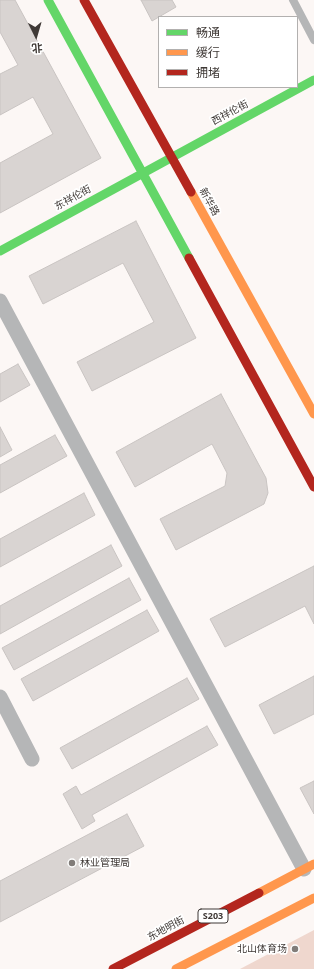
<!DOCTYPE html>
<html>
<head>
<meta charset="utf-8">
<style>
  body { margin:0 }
  #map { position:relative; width:314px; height:969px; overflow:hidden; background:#fcf7f5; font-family:"Noto Sans","Noto Sans SC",sans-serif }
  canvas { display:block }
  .legend { position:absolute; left:158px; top:16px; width:140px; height:72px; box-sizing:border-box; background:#fff; border:1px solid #b2b0af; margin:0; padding:5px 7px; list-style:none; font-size:12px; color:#3f3936 }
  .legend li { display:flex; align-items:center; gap:8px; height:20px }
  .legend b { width:20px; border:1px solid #b2b0af }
  .north { position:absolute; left:16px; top:16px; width:40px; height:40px; -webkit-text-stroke:3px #fff; paint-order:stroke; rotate:175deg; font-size:11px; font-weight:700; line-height:16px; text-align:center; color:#3f3936 }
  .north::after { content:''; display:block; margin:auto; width:14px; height:18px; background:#3f3936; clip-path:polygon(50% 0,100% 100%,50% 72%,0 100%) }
</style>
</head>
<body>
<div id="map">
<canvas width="314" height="969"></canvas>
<ul class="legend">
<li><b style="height:5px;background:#63d668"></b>畅通</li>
<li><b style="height:5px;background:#ff974d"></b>缓行</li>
<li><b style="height:5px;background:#b3261e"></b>拥堵</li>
</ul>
<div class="north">北</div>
</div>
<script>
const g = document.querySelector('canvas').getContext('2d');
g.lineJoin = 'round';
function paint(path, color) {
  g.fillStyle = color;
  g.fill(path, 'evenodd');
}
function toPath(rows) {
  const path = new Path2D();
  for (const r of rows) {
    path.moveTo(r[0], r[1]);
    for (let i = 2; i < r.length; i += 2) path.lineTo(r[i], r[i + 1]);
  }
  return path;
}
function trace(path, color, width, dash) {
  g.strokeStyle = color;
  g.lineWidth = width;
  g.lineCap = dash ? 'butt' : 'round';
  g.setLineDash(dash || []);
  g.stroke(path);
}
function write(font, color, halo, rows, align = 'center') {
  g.font = font + ' "Noto Sans","Noto Sans SC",sans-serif';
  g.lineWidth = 3.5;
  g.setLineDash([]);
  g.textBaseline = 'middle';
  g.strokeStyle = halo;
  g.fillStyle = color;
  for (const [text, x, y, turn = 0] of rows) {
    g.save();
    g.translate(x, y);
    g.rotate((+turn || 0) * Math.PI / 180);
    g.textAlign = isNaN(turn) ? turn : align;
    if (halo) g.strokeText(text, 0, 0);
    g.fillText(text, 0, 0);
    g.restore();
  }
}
const green = toPath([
  [314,930,314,969,240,969]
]);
const building = toPath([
  [0,0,15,0,101,158,0,213,0,163,53,134,33,97,0,115,0,74,18,65,0,32,0,0],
  [141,0,172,0,176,7,152,21,141,0],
  [136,221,196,338,92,391,77,362,154,322,123,263,43,304,29,276,136,221],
  [18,364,30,385,0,402,0,374,18,364],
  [221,394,266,478,268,493,264,504,176,550,160,519,225,486,227,473,212,444,135,487,116,452,221,394],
  [0,427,12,450,0,457,0,427],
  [55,435,67,456,0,493,0,465,55,435],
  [84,493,95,515,0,567,0,539,84,493],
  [111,545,122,566,0,634,0,606,111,545],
  [314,566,314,624,305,606,225,647,210,619,314,566],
  [129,578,141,600,14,670,2,648,129,578],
  [147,610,159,631,33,701,21,679,147,610],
  [314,676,314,714,274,734,259,705,314,676],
  [187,678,199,699,72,769,60,748,187,678],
  [207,726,218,745,92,815,95,821,82,829,63,794,76,786,81,795,207,726],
  [314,781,314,814,300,788,314,781],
  [127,814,144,846,0,922,0,881,127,814]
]);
const lane = toPath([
  [293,0,314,40]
]);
const street = toPath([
  [0,301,304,869],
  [0,697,32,759]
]);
const fast = toPath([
  [48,0,189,258],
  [0,251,314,80]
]);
const slow = toPath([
  [191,192,314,414],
  [259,893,314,864],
  [176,969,314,898]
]);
const jam = toPath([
  [84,0,191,192],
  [189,258,314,487],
  [113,969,259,893]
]);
const markers = [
  [72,863,4,"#817c79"],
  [295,949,4,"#817c79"]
];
const shields = [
  [213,916,30]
];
const shieldNames = [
  ["S203",213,916]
];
const streetNames = [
  ["西祥伦街",230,113,-28],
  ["东祥伦街",73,198,-29],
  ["新华路",209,202,61],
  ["东地明街",166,929,-28]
];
const poiNames = [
  ["林业管理局",80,863],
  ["北山体育场",287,949,"right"]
];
paint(green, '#efd7ce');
paint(building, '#d9d4d2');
trace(building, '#c9c4c2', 1);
trace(lane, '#b5b6b7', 8);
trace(street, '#b5b6b7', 15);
trace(fast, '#63d668', 9);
trace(slow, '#ff974d', 9);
trace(jam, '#b3261e', 9);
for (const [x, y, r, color] of markers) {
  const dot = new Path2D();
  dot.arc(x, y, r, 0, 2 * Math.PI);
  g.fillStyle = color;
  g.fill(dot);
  trace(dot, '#fff', 1.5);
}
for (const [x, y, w] of shields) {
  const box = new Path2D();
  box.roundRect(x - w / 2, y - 7, w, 14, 3);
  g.fillStyle = '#fff';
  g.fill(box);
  trace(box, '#3f3936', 1);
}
write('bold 9px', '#3f3936', null, shieldNames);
write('10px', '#3f3936', '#fff', streetNames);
write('10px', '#3f3936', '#fff', poiNames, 'left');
</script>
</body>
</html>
